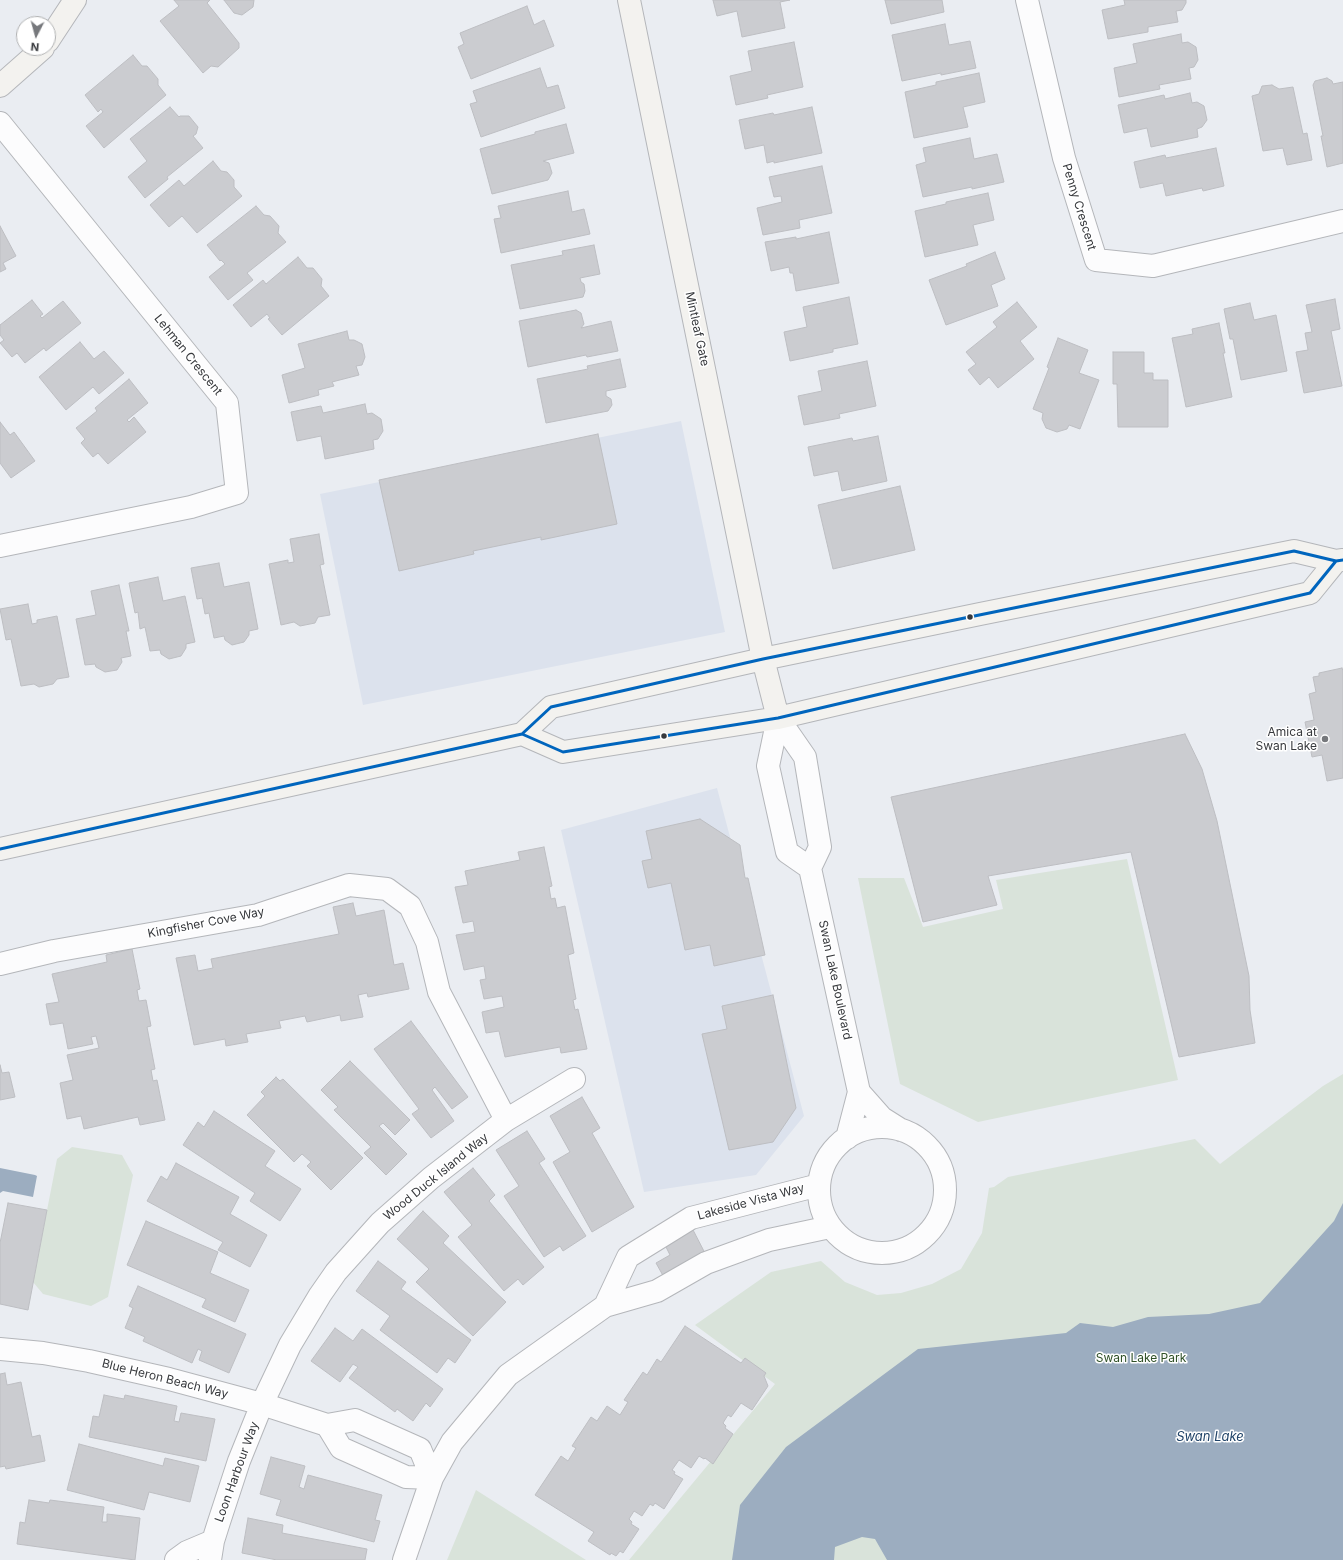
<!DOCTYPE html>
<html>
<head>
<meta charset="utf-8">
<style>
  body { margin:0 }
  #map { position:relative; width:1343px; height:1560px; overflow:hidden; background:#eaedf2; font-family:Inter,sans-serif }
  canvas { display:block }
  .north { position:absolute; left:16px; top:16px; width:40px; height:40px; box-sizing:border-box; background:#fff; border:1px solid #afb0b1; border-radius:50%; rotate:186deg; font-size:11px; font-weight:700; line-height:16px; text-align:center; color:#37393d }
  .north::after { content:''; display:block; margin:auto; width:14px; height:18px; background:#76787c; clip-path:polygon(50% 0,100% 100%,50% 72%,0 100%) }
</style>
</head>
<body>
<div id="map">
<canvas width="1343" height="1560"></canvas>
<div class="north">N</div>
</div>
<script>
const g = document.querySelector('canvas').getContext('2d');
g.lineJoin = 'round';
function paint(path, color) {
  g.fillStyle = color;
  g.fill(path, 'evenodd');
}
function toPath(rows) {
  const path = new Path2D();
  for (const r of rows) {
    if (r.length === 3) {
      path.moveTo(r[0] + r[2], r[1]);
      path.arc(r[0], r[1], r[2], 0, 2 * Math.PI);
      continue;
    }
    path.moveTo(r[0], r[1]);
    for (let i = 2; i < r.length; i += 2) path.lineTo(r[i], r[i + 1]);
  }
  return path;
}
function trace(path, color, width, dash) {
  g.strokeStyle = color;
  g.lineWidth = width;
  g.lineCap = dash ? 'butt' : 'round';
  g.setLineDash(dash || []);
  g.stroke(path);
}
function write(font, color, halo, rows, align = 'center') {
  g.font = font + ' Inter,sans-serif';
  g.lineWidth = 3;
  g.setLineDash([]);
  g.textBaseline = 'middle';
  g.strokeStyle = halo;
  g.fillStyle = color;
  for (const [text, x, y, turn = 0] of rows) {
    g.save();
    g.translate(x, y);
    g.rotate((+turn || 0) * Math.PI / 180);
    g.textAlign = isNaN(turn) ? turn : align;
    if (halo) g.strokeText(text, 0, 0);
    g.fillText(text, 0, 0);
    g.restore();
  }
}
const built = toPath([
  [681,421,725,632,363,705,320,494],
  [717,788,804,1116,756,1175,644,1192,561,830]
]);
const green = toPath([
  [1127,859,1178,1080,978,1122,900,1084,858,878,904,878,923,927,1003,909,996,880],
  [1343,1074,1343,1560,629,1560,775,1384,695,1325,771,1272,821,1261,845,1282,877,1295,901,1293,932,1284,961,1269,982,1233,989,1188,994,1187,1008,1177,1195,1139,1220,1164,1323,1086],
  [72,1147,122,1155,133,1175,108,1297,91,1306,43,1294,33,1282,57,1159],
  [476,1490,586,1560,447,1560]
]);
const water = toPath([
  [0,1168,35,1175,37,1176,33,1197,3,1191,0,1193],
  [1343,1203,1343,1560,887,1560,875,1539,862,1537,835,1547,834,1560,732,1560,740,1505,786,1447,918,1349,1066,1333,1080,1323,1113,1327,1148,1317,1209,1314,1260,1303,1334,1221]
]);
const building = toPath([
  [174,0,210,0,207,3,239,43,239,48,218,67,211,66,203,73,160,21,179,6,174,0],
  [224,0,254,0,253,7,242,15,234,13,224,0],
  [713,0,790,0,780,2,785,28,742,37,737,11,717,16,713,0],
  [885,0,942,0,944,12,891,24,885,0],
  [1124,0,1186,0,1186,3,1182,10,1176,11,1178,22,1148,27,1148,32,1108,39,1102,10,1125,5,1124,0],
  [527,6,534,25,544,20,554,46,471,79,458,47,464,44,460,33,527,6],
  [945,24,949,45,970,41,976,68,941,75,941,73,902,81,892,35,945,24],
  [1181,34,1182,43,1188,42,1196,47,1198,60,1194,67,1189,68,1191,79,1159,85,1160,89,1119,97,1114,68,1137,63,1133,44,1181,34],
  [794,42,803,87,767,95,768,98,736,105,730,76,752,71,748,51,794,42],
  [133,55,142,66,147,66,158,79,158,85,166,95,104,148,86,126,103,112,101,109,98,112,85,95,133,55],
  [540,68,547,88,558,85,565,108,481,137,470,104,477,102,473,91,540,68],
  [979,73,985,102,963,107,968,127,914,138,905,92,936,85,936,82,979,73],
  [1327,78,1332,81,1333,84,1343,82,1343,163,1327,167,1321,136,1323,136,1313,85,1315,81,1327,78],
  [1272,85,1279,89,1293,87,1303,134,1307,133,1312,160,1287,165,1283,148,1263,151,1252,96,1259,94,1262,86,1272,85],
  [1190,93,1192,103,1197,102,1204,106,1207,120,1202,127,1197,129,1198,137,1151,147,1147,128,1124,133,1118,105,1164,95,1165,99,1190,93],
  [170,107,179,117,180,116,189,116,198,127,196,134,193,136,203,148,167,177,168,179,145,198,128,177,147,161,130,139,170,107],
  [812,107,822,153,774,163,774,161,767,163,764,145,745,149,739,120,773,113,774,115,812,107],
  [566,124,574,153,543,161,549,163,552,173,548,180,492,194,480,149,535,134,535,132,566,124],
  [970,138,974,159,997,154,1004,182,972,189,972,187,923,197,916,165,926,162,923,148,970,138],
  [1216,148,1224,186,1203,191,1202,188,1166,196,1163,183,1140,188,1134,162,1165,155,1166,158,1216,148],
  [213,161,221,171,227,172,234,180,234,187,242,196,197,233,182,216,169,227,150,205,179,180,184,186,213,161],
  [822,166,832,213,799,220,800,228,763,235,757,208,782,202,781,196,774,197,769,177,822,166],
  [568,191,572,212,584,209,590,234,501,253,494,219,501,218,498,206,568,191],
  [988,193,994,220,973,225,978,245,925,257,915,211,946,204,946,202,988,193],
  [256,206,264,215,270,216,279,226,278,233,286,242,247,273,253,280,228,300,209,277,225,264,221,260,220,261,207,245,256,206],
  [0,226,16,256,3,263,6,269,0,272,0,226],
  [829,232,839,283,796,291,793,273,790,273,789,267,771,271,765,242,796,237,796,239,829,232],
  [594,245,600,274,580,278,581,282,584,284,585,291,583,297,520,309,511,265,563,255,562,251,594,245],
  [995,252,1005,279,991,285,998,306,946,325,929,280,967,266,966,264,995,252],
  [298,257,307,268,313,268,322,279,321,286,329,296,282,335,268,319,270,318,267,314,251,327,233,305,263,280,266,284,298,257],
  [849,297,858,344,833,349,833,352,790,361,784,332,807,327,803,307,849,297],
  [1335,299,1340,329,1331,331,1342,386,1304,393,1296,352,1308,350,1305,333,1312,332,1306,305,1335,299],
  [32,300,43,314,40,316,42,318,63,301,81,323,46,351,44,348,25,363,17,353,12,357,0,343,4,340,0,335,0,325,32,300],
  [1017,302,1037,327,1020,341,1034,359,998,388,989,377,980,385,968,370,976,364,966,352,997,327,993,322,1017,302],
  [1250,303,1254,320,1276,315,1287,371,1241,380,1233,339,1230,339,1224,309,1250,303],
  [576,310,581,313,584,324,581,328,611,321,618,351,587,357,586,355,528,367,519,321,576,310],
  [1219,323,1225,353,1223,353,1232,397,1186,407,1172,338,1193,334,1192,329,1219,323],
  [347,331,349,340,354,340,362,344,365,357,362,365,356,366,359,375,332,382,334,386,318,390,319,395,289,403,282,375,305,368,298,344,347,331],
  [1058,338,1088,350,1079,373,1099,380,1080,429,1069,425,1067,429,1057,432,1046,428,1042,419,1043,413,1033,409,1049,368,1047,367,1058,338],
  [80,342,94,359,104,351,124,373,99,394,93,387,66,410,39,377,80,342],
  [1113,352,1144,352,1144,373,1153,373,1153,380,1168,380,1168,427,1118,427,1117,384,1113,384,1113,352],
  [620,359,626,387,606,391,606,396,611,399,612,405,608,411,546,423,537,379,588,369,587,366,620,359],
  [867,361,876,406,839,414,840,418,804,425,798,396,822,391,818,371,867,361],
  [129,379,148,403,127,420,129,422,134,417,146,432,108,464,98,453,93,457,81,443,85,439,76,428,97,411,95,408,129,379],
  [365,404,367,414,372,413,381,419,383,431,378,439,373,440,374,449,325,459,321,436,297,441,291,412,321,406,323,413,365,404],
  [0,422,10,435,14,432,35,461,11,478,0,463,0,422],
  [598,434,617,524,541,540,541,537,473,551,474,554,399,571,379,480,598,434],
  [878,436,887,481,842,491,838,471,814,476,808,447,852,438,853,441,878,436],
  [900,486,915,550,833,569,818,505,900,486],
  [319,534,324,564,320,565,330,615,318,617,315,623,300,626,294,622,281,625,269,564,288,560,288,563,294,562,290,539,319,534],
  [219,563,224,587,249,582,258,629,249,631,249,635,244,642,232,645,225,640,224,636,214,638,209,613,205,614,202,598,197,599,191,568,219,563],
  [158,577,163,601,185,596,195,642,186,644,186,648,181,656,169,659,161,654,160,650,150,651,145,627,140,629,138,612,135,613,129,583,158,577],
  [119,585,129,631,126,631,131,656,121,658,122,662,117,670,105,672,96,667,95,664,85,665,76,619,96,615,91,591,119,585],
  [28,604,32,624,37,623,37,620,57,616,69,677,57,679,53,684,39,687,34,684,21,686,11,639,6,640,0,609,28,604],
  [1342,668,1343,671,1343,778,1327,781,1322,755,1312,757,1305,722,1314,720,1309,694,1316,692,1313,677,1319,676,1319,673,1342,668],
  [1185,734,1202,769,1217,821,1249,976,1250,1010,1255,1043,1179,1057,1131,852,988,876,997,905,923,922,891,797,1185,734],
  [700,819,740,845,745,878,748,878,765,955,714,966,710,945,685,950,671,883,648,888,642,861,652,859,646,831,700,819],
  [544,847,552,886,549,887,551,899,555,898,557,908,565,906,574,953,568,955,576,999,573,1000,575,1010,578,1009,587,1049,561,1053,560,1047,505,1057,499,1031,486,1033,482,1012,504,1007,502,996,484,999,480,980,486,979,484,966,464,970,456,935,475,932,473,921,463,923,455,887,468,885,465,871,520,860,518,852,544,847],
  [353,903,356,916,384,910,394,965,403,963,409,989,368,997,367,993,358,995,363,1017,341,1021,340,1015,307,1022,305,1016,279,1021,281,1028,246,1034,248,1042,226,1046,225,1039,194,1045,176,958,195,955,198,971,213,968,211,959,339,934,333,907,353,903],
  [132,949,140,989,137,990,139,1001,146,1000,151,1026,147,1027,155,1069,151,1070,153,1081,157,1080,165,1120,140,1125,138,1117,84,1129,81,1116,67,1119,60,1083,73,1080,67,1055,99,1048,96,1036,91,1037,93,1044,68,1049,63,1023,50,1025,46,1004,59,1002,52,974,107,962,106,955,132,949],
  [773,995,796,1108,773,1142,729,1150,702,1034,727,1029,722,1006,773,995],
  [411,1021,468,1097,452,1109,435,1087,432,1090,454,1121,431,1138,412,1114,419,1109,374,1049,411,1021],
  [350,1061,410,1120,395,1135,383,1123,379,1126,407,1154,386,1175,364,1153,371,1147,334,1110,338,1107,321,1090,350,1061],
  [0,1065,2,1073,9,1072,15,1097,0,1100,0,1065],
  [276,1077,280,1081,283,1079,363,1158,331,1190,307,1166,311,1162,302,1154,294,1162,247,1115,265,1096,261,1092,276,1077],
  [582,1097,600,1128,592,1133,634,1207,592,1232,553,1162,570,1152,550,1116,582,1097],
  [214,1111,275,1151,265,1166,301,1189,280,1221,250,1201,255,1193,183,1145,198,1122,204,1127,214,1111],
  [527,1131,545,1159,539,1163,586,1236,563,1251,560,1246,544,1257,504,1196,519,1186,496,1150,527,1131],
  [176,1163,239,1197,230,1214,267,1235,250,1267,218,1250,223,1242,147,1201,161,1176,167,1180,176,1163],
  [473,1168,495,1195,489,1201,544,1267,523,1285,518,1279,504,1291,458,1237,472,1225,444,1192,473,1168],
  [8,1203,47,1210,28,1310,0,1304,0,1243,8,1203],
  [423,1211,449,1236,443,1243,506,1302,473,1336,416,1282,429,1269,397,1239,423,1211],
  [146,1221,218,1252,210,1273,249,1290,235,1322,202,1307,206,1299,127,1265,146,1221],
  [691,1226,708,1259,666,1281,656,1263,670,1255,663,1241,691,1226],
  [378,1261,406,1282,401,1289,471,1340,455,1363,448,1358,437,1373,380,1330,390,1316,356,1291,378,1261],
  [138,1286,246,1334,229,1373,199,1360,202,1351,198,1349,192,1363,143,1341,145,1337,125,1328,133,1308,129,1306,138,1286],
  [685,1326,741,1363,745,1358,766,1373,764,1376,768,1386,752,1410,741,1403,731,1417,728,1415,723,1423,726,1426,725,1428,733,1434,713,1464,705,1458,704,1459,699,1456,691,1468,679,1460,672,1470,675,1472,674,1474,683,1479,664,1509,655,1503,653,1506,650,1504,642,1516,634,1511,629,1519,632,1522,631,1524,639,1529,623,1553,620,1551,616,1556,611,1553,610,1555,588,1541,594,1532,535,1495,561,1456,568,1461,576,1448,572,1446,591,1417,597,1421,607,1406,620,1415,628,1402,624,1400,643,1372,647,1375,657,1359,661,1362,685,1326],
  [335,1328,353,1341,362,1329,443,1389,430,1407,426,1403,413,1421,397,1409,395,1412,349,1378,358,1367,353,1364,340,1382,311,1361,335,1328],
  [5,1373,7,1385,21,1382,32,1437,40,1435,45,1461,6,1469,5,1466,0,1467,0,1374,5,1373],
  [104,1395,124,1399,125,1395,177,1406,174,1421,179,1422,181,1413,215,1419,206,1461,89,1437,93,1416,99,1417,104,1395],
  [79,1444,163,1466,165,1458,199,1466,190,1502,149,1492,144,1510,67,1490,79,1444],
  [271,1457,305,1466,299,1487,304,1489,308,1475,382,1495,375,1520,380,1521,374,1542,276,1515,281,1500,260,1494,271,1457],
  [29,1500,49,1503,50,1500,104,1507,102,1522,107,1522,107,1514,140,1518,135,1560,17,1544,20,1522,25,1523,29,1500],
  [248,1518,283,1525,282,1533,367,1549,365,1560,277,1560,242,1553,248,1518]
]);
const street = toPath([
  [1027,0,1064,158,1096,260,1153,266,1343,221],
  [0,123,227,403,237,493,191,507,0,546],
  [778,718,805,757,820,847,810,868,859,1092,847,1138],
  [778,718,768,766,787,852,810,868],
  [0,964,54,951,258,915,349,885,387,889,410,906,427,942,439,992,506,1120],
  [859,1092,882,1118,901,1130],
  [882,1190,63],
  [605,1306,628,1257,691,1218,819,1185],
  [0,1349,43,1353,89,1361,169,1379,262,1404,327,1425,355,1420,420,1449,432,1478,406,1477,341,1448,327,1425],
  [176,1560,187,1552,213,1541],
  [210,1560,213,1541,219,1522,239,1461,262,1404,290,1345,320,1295,336,1272,380,1223,431,1178,506,1120,574,1079],
  [404,1560,432,1478,452,1442,508,1375,605,1306,657,1291,706,1263,769,1240,830,1227]
]);
const secondary = toPath([
  [629,0,763,659,778,718],
  [48,41,75,0],
  [0,86,43,48],
  [522,734,563,752,778,718,1310,593,1336,561],
  [0,849,522,734,551,707,763,659,980,614,1294,551,1336,561,1343,560]
]);
const bus1 = toPath([
  [490,741,522,734,551,707,763,659,1294,551,1336,561,1343,560],
  [0,849,522,734,563,752,778,718,1310,593,1336,561,1343,560]
]);
const markers = [
  [970,617,3.5,"#37393d"],
  [664,736,3.5,"#37393d"],
  [1325,739,4,"#76787c"]
];
const streetNames = [
  ["Penny Crescent",1079,207,73],
  ["Mintleaf Gate",697,329,78],
  ["Lehman Crescent",188,355,51],
  ["Kingfisher Cove Way",206,923,-11],
  ["Swan Lake Boulevard",835,980,78],
  ["Wood Duck Island Way",436,1177,-39],
  ["Lakeside Vista Way",751,1202,-15],
  ["Blue Heron Beach Way",165,1379,14],
  ["Loon Harbour Way",237,1472,-70]
];
const poiNames = [
  ["Amica at",1317,732],
  ["Swan Lake",1317,746]
];
const parkNames = [
  ["Swan Lake Park",1141,1358]
];
const waterNames = [
  ["Swan Lake",1210,1437]
];
paint(built, '#dce2ed');
paint(green, '#d9e3da');
paint(water, '#9cadc0');
paint(building, '#cbccd0');
trace(building, '#bdbec2', 1);
trace(street, '#b4b6ba', 24);
trace(secondary, '#b4b6ba', 24);
trace(street, '#fcfcfd', 22);
trace(secondary, '#f3f2ef', 22);
trace(bus1, '#0065bd', 3);
for (const [x, y, r, color] of markers) {
  const dot = new Path2D();
  dot.arc(x, y, r, 0, 2 * Math.PI);
  g.fillStyle = color;
  g.fill(dot);
  trace(dot, '#fff', 1.5);
}
write('12px', '#37393d', '#fff', streetNames);
write('12px', '#37393d', '#fff', poiNames, 'right');
write('12px', '#2f5027', '#fff', parkNames);
write('italic 13px', '#204368', '#fff', waterNames);
</script>
</body>
</html>
